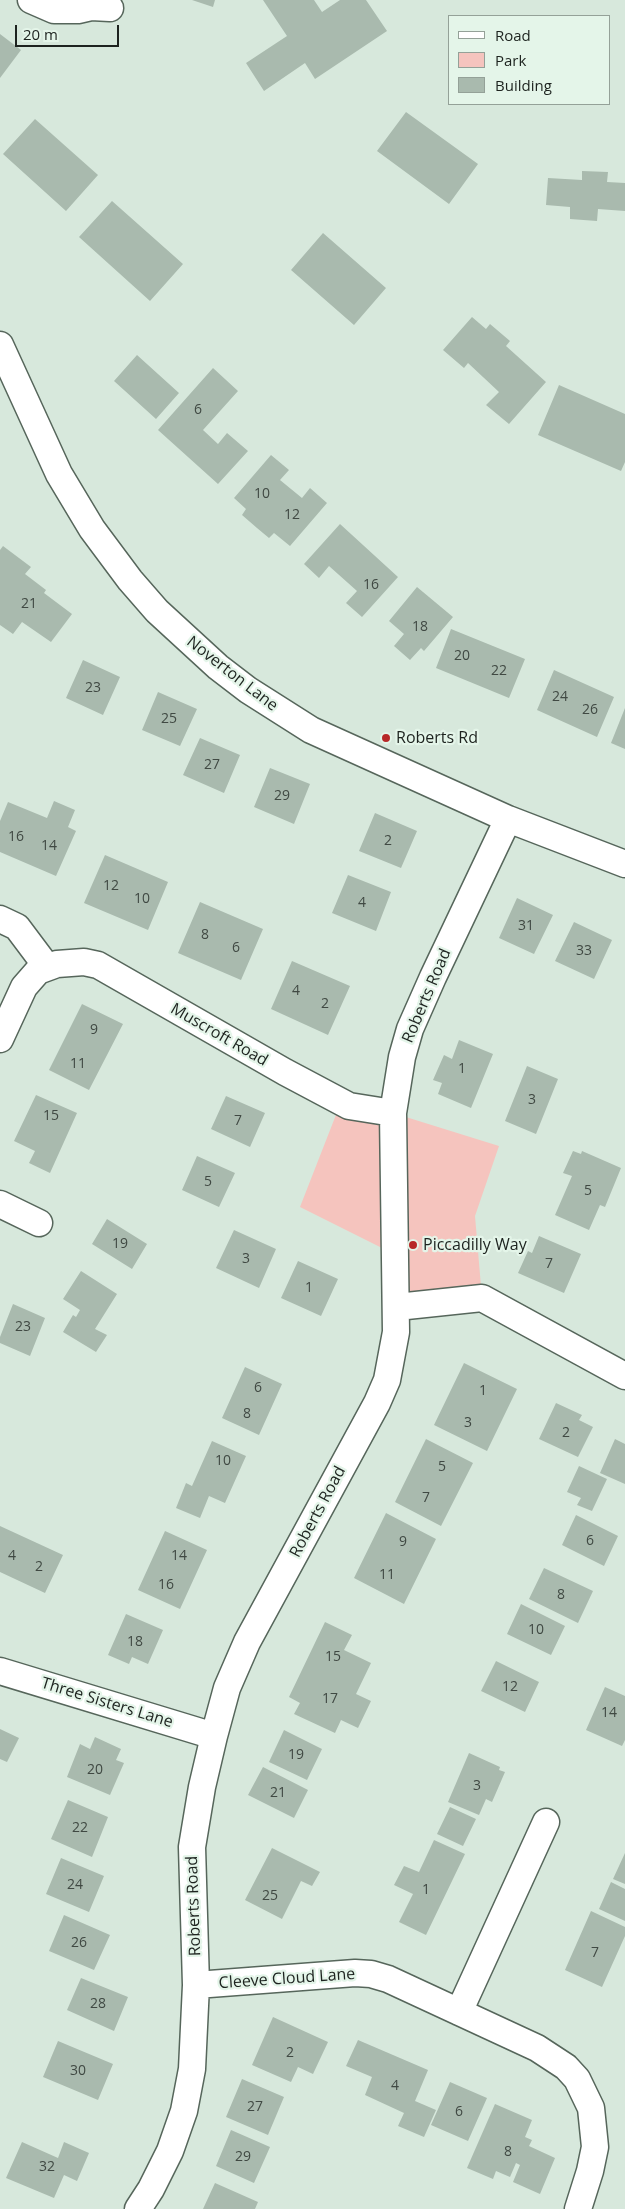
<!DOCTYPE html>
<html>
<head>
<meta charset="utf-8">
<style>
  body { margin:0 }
  #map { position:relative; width:625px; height:2209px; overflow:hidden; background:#d7e8dc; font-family:"Open Sans",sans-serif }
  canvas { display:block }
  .legend { position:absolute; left:448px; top:15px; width:162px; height:90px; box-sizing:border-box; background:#e4f5e9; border:1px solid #94a198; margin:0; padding:6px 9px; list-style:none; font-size:15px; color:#1d231f }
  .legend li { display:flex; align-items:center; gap:10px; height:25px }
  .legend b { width:25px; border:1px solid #94a198 }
  .scale { position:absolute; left:15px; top:25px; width:104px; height:22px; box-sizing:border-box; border:2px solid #1d231f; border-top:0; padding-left:6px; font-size:15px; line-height:18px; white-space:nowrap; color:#1d231f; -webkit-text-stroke:4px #e4f5e9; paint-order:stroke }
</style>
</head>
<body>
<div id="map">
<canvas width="625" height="2209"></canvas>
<ul class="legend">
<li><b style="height:6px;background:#fff"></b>Road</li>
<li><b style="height:14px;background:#f5c4be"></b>Park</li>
<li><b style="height:14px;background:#a9baae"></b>Building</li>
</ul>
<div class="scale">20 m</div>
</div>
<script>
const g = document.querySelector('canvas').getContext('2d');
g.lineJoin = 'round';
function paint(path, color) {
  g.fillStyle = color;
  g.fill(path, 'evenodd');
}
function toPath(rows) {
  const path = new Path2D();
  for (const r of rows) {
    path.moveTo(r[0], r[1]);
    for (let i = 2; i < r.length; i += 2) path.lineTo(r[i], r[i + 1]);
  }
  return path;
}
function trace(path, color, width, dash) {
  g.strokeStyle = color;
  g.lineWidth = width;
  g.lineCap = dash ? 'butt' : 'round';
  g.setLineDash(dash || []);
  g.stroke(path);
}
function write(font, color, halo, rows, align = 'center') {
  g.font = font + ' "Open Sans",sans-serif';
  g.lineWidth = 4.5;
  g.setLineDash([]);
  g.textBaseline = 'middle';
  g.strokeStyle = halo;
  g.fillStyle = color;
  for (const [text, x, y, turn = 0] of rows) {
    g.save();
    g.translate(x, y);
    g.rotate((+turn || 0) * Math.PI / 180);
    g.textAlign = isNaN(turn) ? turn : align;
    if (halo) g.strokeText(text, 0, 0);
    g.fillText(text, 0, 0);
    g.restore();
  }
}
const green = toPath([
  [341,1102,393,1113,499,1146,475,1216,482,1298,397,1307,396,1255,300,1207]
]);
const building = toPath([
  [192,0,215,0,213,7],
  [263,0,314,0,322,12,340,0,366,0,387,31,315,79,305,63,264,91,246,63,287,36],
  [0,34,21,50,0,78],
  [406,112,478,164,449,204,377,151],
  [35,119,98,175,66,211,3,154],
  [582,171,608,172,607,182,625,183,625,211,598,209,597,221,570,219,570,207,546,205,548,178,582,180],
  [112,201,183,264,150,301,79,237],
  [323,233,386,288,354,325,291,270],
  [472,317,486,329,490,324,510,341,506,346,546,382,509,424,486,405,499,392,468,363,464,368,443,350],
  [137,355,179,393,156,419,114,381],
  [213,368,238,391,203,430,218,444,227,433,248,451,218,484,158,430],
  [559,385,625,414,625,462,621,471,538,435],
  [271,455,289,470,280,480,302,498,310,488,327,503,290,546,274,533,269,538,257,528,242,515,246,509,234,498],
  [340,524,398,577,362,617,346,603,357,591,329,566,319,578,304,564],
  [3,546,31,567,25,574,46,590,44,593,72,614,51,642,22,622,13,634,0,625,0,550],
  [417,587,453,617,424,651,421,648,410,660,394,646,404,634,389,621],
  [451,629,525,659,509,698,436,668],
  [83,660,120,677,103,715,66,698],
  [554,670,614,697,597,737,537,710],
  [158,692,197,709,180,746,142,730],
  [625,708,625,749,611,743],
  [200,738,240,755,224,793,183,775],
  [270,768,310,784,294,824,254,807],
  [54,801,75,810,68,827,76,831,56,876,0,852,0,821,8,802,47,818],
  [375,813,417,831,401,868,359,851],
  [105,855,168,882,148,930,84,903],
  [348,875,391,892,376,931,332,913],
  [517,898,553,915,534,954,499,938],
  [200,902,263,929,241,980,178,953],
  [574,922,612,940,594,979,555,961],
  [292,961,350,986,328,1035,271,1009],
  [82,1004,123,1024,89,1090,49,1070],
  [459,1040,493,1054,471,1108,438,1094,442,1083,433,1080,444,1055,452,1059],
  [527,1066,558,1079,536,1134,505,1121],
  [36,1095,77,1113,50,1173,29,1163,35,1151,14,1141],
  [226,1096,265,1113,250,1147,211,1129],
  [573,1151,581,1154,582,1151,621,1168,605,1207,600,1205,589,1230,555,1215,572,1176,563,1173],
  [197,1156,235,1173,219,1207,182,1190],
  [107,1219,147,1244,132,1269,92,1244],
  [234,1230,276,1249,259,1288,216,1268],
  [539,1236,581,1254,564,1293,518,1273,528,1251,532,1253],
  [298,1261,338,1279,321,1316,281,1298],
  [81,1271,117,1294,95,1329,107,1335,96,1352,63,1332,73,1315,76,1317,80,1310,63,1299],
  [13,1304,45,1318,30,1356,0,1343,0,1337],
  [464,1363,517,1389,487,1451,434,1425],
  [245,1367,282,1384,259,1435,222,1418],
  [556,1403,582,1415,579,1420,593,1427,578,1457,539,1439],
  [426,1439,473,1463,441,1526,395,1502],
  [615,1439,625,1444,625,1484,600,1473],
  [212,1441,246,1456,225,1503,209,1496,200,1518,176,1508,186,1483,192,1486],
  [579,1466,607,1479,592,1511,577,1505,581,1498,567,1492],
  [386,1513,436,1539,404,1604,354,1578],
  [576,1515,618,1536,604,1566,562,1545],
  [0,1526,63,1555,45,1593,0,1572],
  [165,1531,207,1550,180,1609,138,1590],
  [544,1568,593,1591,578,1623,529,1599],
  [521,1604,565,1626,551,1655,507,1634],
  [126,1614,163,1630,148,1664,132,1657,129,1664,108,1655],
  [325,1622,352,1635,344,1650,371,1663,356,1694,371,1701,358,1728,341,1720,335,1733,294,1714,300,1703,289,1697],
  [496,1661,539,1682,525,1712,481,1691],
  [605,1687,625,1696,625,1740,622,1746,586,1730],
  [0,1729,19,1738,7,1762,0,1759],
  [284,1730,322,1749,307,1780,269,1762],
  [95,1737,121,1749,116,1760,124,1763,110,1795,67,1777,80,1744,90,1749],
  [469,1753,500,1767,499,1770,505,1772,492,1802,486,1799,479,1815,448,1802],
  [263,1767,308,1790,294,1818,248,1795],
  [68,1800,108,1817,92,1857,51,1839],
  [450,1807,476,1819,463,1846,437,1834],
  [434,1840,465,1854,426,1935,399,1922,413,1894,394,1885,404,1866,419,1872],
  [272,1848,320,1872,312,1886,301,1881,282,1919,245,1900],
  [625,1853,625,1884,613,1879],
  [61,1858,104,1876,89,1912,46,1894],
  [611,1882,625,1889,625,1921,599,1909],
  [591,1911,625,1927,625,1936,602,1987,565,1970],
  [64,1915,110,1935,94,1970,49,1951],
  [81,1978,128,1997,114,2031,67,2010],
  [273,2017,328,2042,313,2074,298,2067,291,2082,252,2065],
  [358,2040,428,2070,415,2101,436,2110,424,2137,398,2126,404,2113,365,2095,372,2077,346,2066],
  [58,2041,113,2064,98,2100,43,2077],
  [242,2079,284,2097,268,2135,226,2117],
  [450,2082,487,2098,468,2141,431,2125],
  [495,2104,532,2120,525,2137,532,2140,529,2146,555,2158,540,2194,513,2182,520,2165,516,2163,510,2177,496,2171,493,2179,467,2168],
  [231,2130,270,2147,254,2183,216,2166],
  [22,2142,58,2158,64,2142,89,2153,77,2181,64,2175,54,2198,6,2178],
  [215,2183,258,2202,255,2209,203,2209]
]);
const minor = toPath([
  [31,0,54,10,78,10,91,7,110,8],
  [0,345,59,474,92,529,130,580,157,611,218,667,248,690,311,730,508,819,625,864],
  [0,919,17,927,47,967],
  [0,1039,24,987,38,971,57,964,84,962,98,965,285,1072,349,1106,393,1113],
  [0,1204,39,1223],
  [397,1307,482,1298,625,1376],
  [0,1671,214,1736],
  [196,1985,355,1973,371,1974,388,1979,537,2048,566,2067,577,2079,591,2108,595,2147,590,2171,578,2209],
  [459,2012,546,1822],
  [138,2209,151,2189,170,2151,184,2111,192,2069,196,1985,192,1847,202,1787,214,1736,227,1688,247,1642,377,1403,387,1380,396,1332,393,1113,402,1057,410,1029,433,977,508,819]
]);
const markers = [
  [386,738,5,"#b72828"],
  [413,1245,5,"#b72828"]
];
const numberNames = [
  ["6",198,410],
  ["10",262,494],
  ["12",292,515],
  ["16",371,585],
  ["21",29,604],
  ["18",420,627],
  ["20",462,656],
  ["22",499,671],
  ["23",93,688],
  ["24",560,697],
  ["26",590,710],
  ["25",169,719],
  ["27",212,765],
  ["29",282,796],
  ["16",16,837],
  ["2",388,841],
  ["14",49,846],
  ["12",111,886],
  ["10",142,899],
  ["4",362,903],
  ["31",526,926],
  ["8",205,935],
  ["6",236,948],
  ["33",584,951],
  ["4",296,991],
  ["2",325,1004],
  ["9",94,1030],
  ["11",78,1064],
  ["1",462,1069],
  ["3",532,1100],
  ["15",51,1116],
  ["7",238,1121],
  ["5",208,1182],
  ["5",588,1191],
  ["19",120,1244],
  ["3",246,1259],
  ["7",549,1264],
  ["1",309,1288],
  ["23",23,1327],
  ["6",258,1388],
  ["1",483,1391],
  ["8",247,1414],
  ["3",468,1423],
  ["2",566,1433],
  ["10",223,1461],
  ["5",442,1467],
  ["7",426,1498],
  ["6",590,1541],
  ["9",403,1542],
  ["4",12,1556],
  ["14",179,1556],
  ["2",39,1567],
  ["11",387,1575],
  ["16",166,1585],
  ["8",561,1595],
  ["10",536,1630],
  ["18",135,1642],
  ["15",333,1657],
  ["12",510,1687],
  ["17",330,1699],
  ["14",609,1713],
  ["19",296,1755],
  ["20",95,1770],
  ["3",477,1786],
  ["21",278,1793],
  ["22",80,1828],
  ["24",75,1885],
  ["1",426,1890],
  ["25",270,1896],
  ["26",79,1943],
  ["7",595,1953],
  ["28",98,2004],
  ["2",290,2053],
  ["30",78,2071],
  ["4",395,2086],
  ["27",255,2107],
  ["6",459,2112],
  ["8",508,2152],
  ["29",243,2157],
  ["32",47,2167]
];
const streetNames = [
  ["Noverton Lane",232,674,38],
  ["Roberts Road",427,996,-67],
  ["Muscroft Road",219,1035,30],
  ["Roberts Road",318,1512,-62],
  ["Three Sisters Lane",107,1703,17],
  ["Roberts Road",194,1906,-92],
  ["Cleeve Cloud Lane",287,1979,-4]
];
const poiNames = [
  ["Roberts Rd",396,738],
  ["Piccadilly Way",423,1245]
];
paint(green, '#f5c4be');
paint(building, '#a9baae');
trace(minor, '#56665b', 29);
trace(minor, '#fff', 26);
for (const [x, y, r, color] of markers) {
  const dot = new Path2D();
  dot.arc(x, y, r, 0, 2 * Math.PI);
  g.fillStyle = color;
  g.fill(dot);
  trace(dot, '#e4f5e9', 2);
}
write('14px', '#404943', null, numberNames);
write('16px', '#1d231f', '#e4f5e9', streetNames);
write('16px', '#1d231f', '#e4f5e9', poiNames, 'left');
</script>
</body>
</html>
